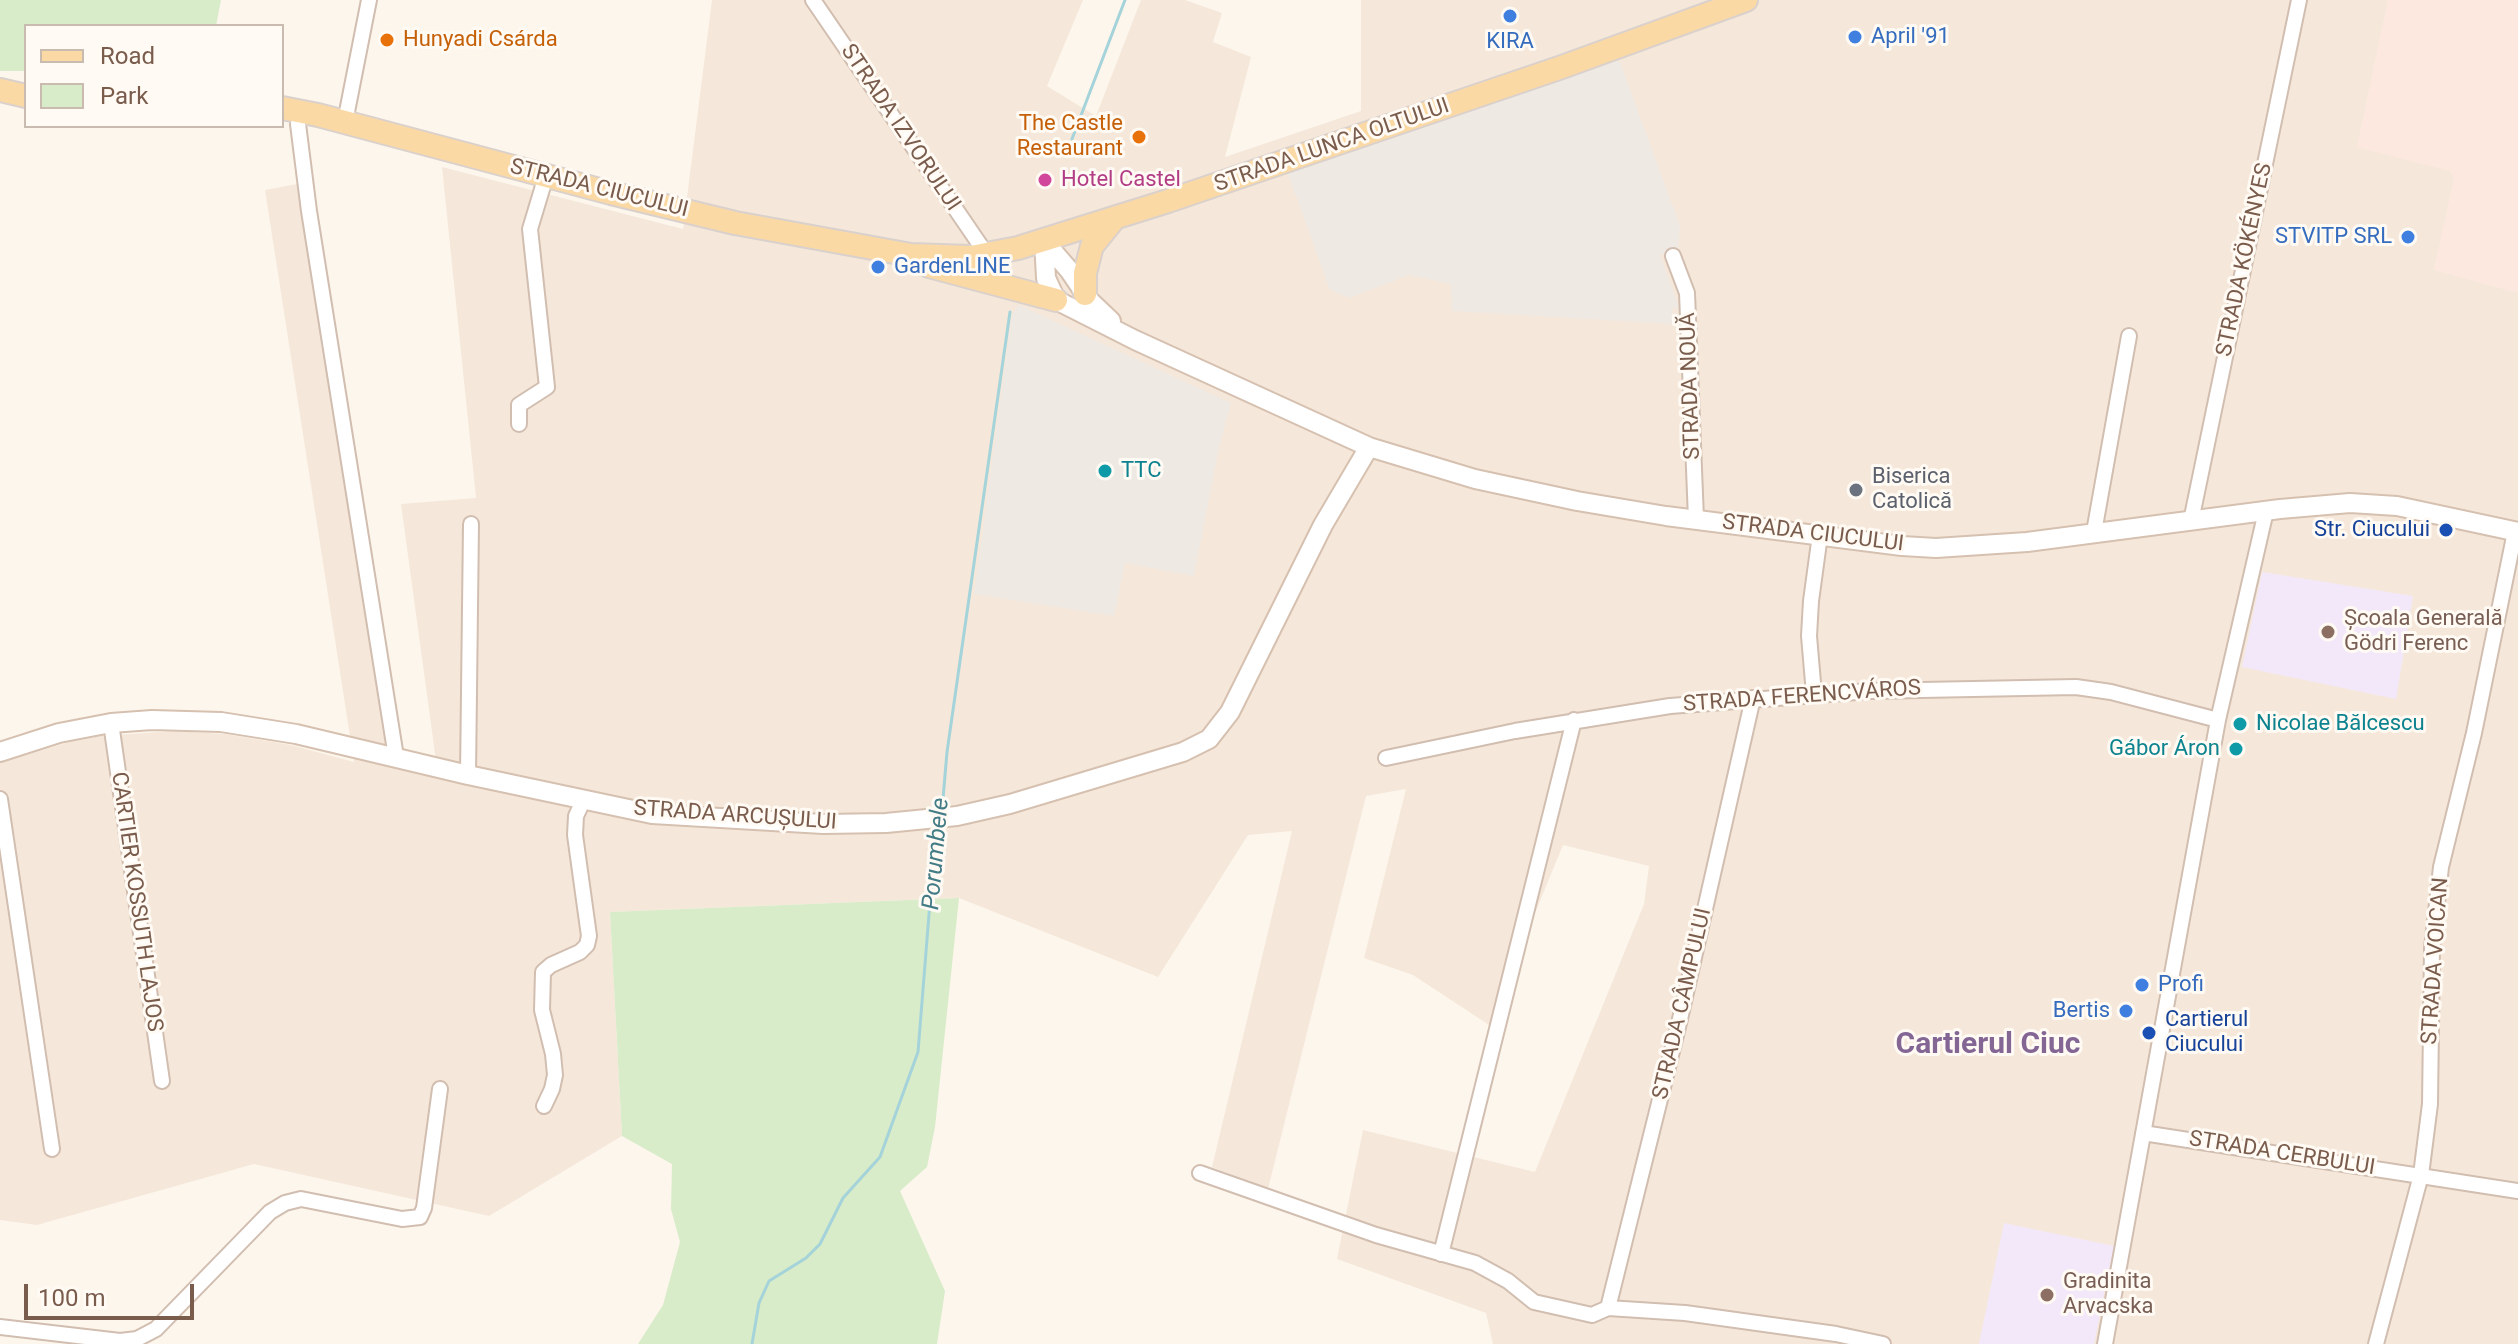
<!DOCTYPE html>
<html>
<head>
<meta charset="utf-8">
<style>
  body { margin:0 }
  #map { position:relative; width:2518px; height:1344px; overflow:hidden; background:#fdf6ec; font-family:Roboto,sans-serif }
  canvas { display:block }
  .legend { position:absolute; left:24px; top:24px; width:260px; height:104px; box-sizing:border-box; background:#fffaf3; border:2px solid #cabbb1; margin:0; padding:10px 14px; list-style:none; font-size:24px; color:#7a5c4d }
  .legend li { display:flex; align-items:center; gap:16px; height:40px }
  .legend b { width:40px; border:2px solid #cabbb1 }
  .scale { position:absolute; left:24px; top:1284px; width:170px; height:36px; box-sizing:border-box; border:4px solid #7a5c4d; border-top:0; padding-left:10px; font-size:24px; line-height:28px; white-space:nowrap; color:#7a5c4d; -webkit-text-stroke:6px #fffaf3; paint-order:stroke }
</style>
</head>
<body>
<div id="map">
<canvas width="2518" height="1344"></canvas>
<ul class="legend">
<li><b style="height:10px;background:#fbd9a5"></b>Road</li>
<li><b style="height:22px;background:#d8ecc9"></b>Park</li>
</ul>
<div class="scale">100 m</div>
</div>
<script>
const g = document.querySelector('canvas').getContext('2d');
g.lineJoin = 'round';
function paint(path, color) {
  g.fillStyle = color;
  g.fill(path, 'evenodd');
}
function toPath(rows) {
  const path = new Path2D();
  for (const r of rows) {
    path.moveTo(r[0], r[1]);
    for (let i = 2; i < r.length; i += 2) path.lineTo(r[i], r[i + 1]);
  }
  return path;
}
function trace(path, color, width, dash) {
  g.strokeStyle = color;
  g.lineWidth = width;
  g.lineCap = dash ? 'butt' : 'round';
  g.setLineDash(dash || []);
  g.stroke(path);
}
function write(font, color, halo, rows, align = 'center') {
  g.font = font + ' Roboto,sans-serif';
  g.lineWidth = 6;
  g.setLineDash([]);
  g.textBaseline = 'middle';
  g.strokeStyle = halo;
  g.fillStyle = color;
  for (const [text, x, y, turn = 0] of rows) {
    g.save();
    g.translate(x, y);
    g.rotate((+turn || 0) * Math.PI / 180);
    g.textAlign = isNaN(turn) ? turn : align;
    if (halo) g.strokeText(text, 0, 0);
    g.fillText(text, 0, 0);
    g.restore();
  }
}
const residential = toPath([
  [712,0,1083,0,1047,86,1096,116,1141,0,1185,0,1222,13,1213,42,1251,57,1225,157,1361,111,1361,0,2518,0,2518,1344,1493,1344,1486,1313,1337,1259,1363,1130,1535,1172,1644,904,1649,866,1563,845,1489,1025,1413,975,1364,958,1406,789,1366,796,1268,1189,1212,1167,1292,831,1248,835,1158,977,959,898,610,912,622,1136,489,1216,254,1164,37,1225,0,1220,0,763,66,743,100,736,174,731,225,734,291,745,354,762,265,190,313,181,400,751,436,761,401,504,476,498,442,167,683,229]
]);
const commercial = toPath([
  [2388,0,2518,0,2518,293,2434,270,2454,178,2450,171,2357,147]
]);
const industrial = toPath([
  [1617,54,1680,226,1678,249,1660,255,1679,307,1672,309,1673,324,1452,311,1451,284,1409,275,1349,298,1330,290,1287,171,1388,140],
  [1019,305,1231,403,1219,447,1194,576,1125,563,1114,616,974,594,1012,314]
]);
const education = toPath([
  [2262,572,2413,596,2396,699,2242,667],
  [2004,1223,2114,1246,2094,1344,1979,1344]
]);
const green = toPath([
  [0,0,221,0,216,26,26,26,26,71,0,71],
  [959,898,935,1127,927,1167,900,1191,945,1291,937,1344,638,1344,663,1305,680,1242,671,1209,672,1164,622,1136,610,912]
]);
const stream = toPath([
  [1072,139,1125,0],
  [942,810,947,752,1010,312],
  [752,1344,759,1303,769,1281,806,1258,820,1244,843,1198,880,1157,918,1052,930,902,940,825]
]);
const minor = toPath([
  [813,0,987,255],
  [345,122,369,0],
  [298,124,309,211,396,757],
  [1673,256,1687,293,1696,519],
  [519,424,519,405,547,387,530,229,546,176],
  [2191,521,2299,0],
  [2094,532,2129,336],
  [1814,694,1809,636,1811,601,1820,535],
  [111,723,162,1081],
  [1386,758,1515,731,1670,706,1870,691,2076,687,2111,692,2218,720],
  [468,775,471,524],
  [0,799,52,1149],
  [544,1106,552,1089,555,1075,553,1054,542,1010,543,972,551,965,580,952,587,945,589,936,575,835,576,816,583,801],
  [2143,1133,2518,1191],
  [1200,1173,1376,1235,1475,1263,1508,1281,1534,1302,1592,1315,1608,1308,1685,1313,1836,1334,1883,1344],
  [1441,1254,1574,720],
  [1608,1308,1680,1019,1753,698],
  [0,1327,120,1341,137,1339,156,1329,270,1212,285,1203,301,1199,402,1219,420,1217,424,1208,440,1089],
  [2105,1344,2218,720,2266,511],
  [2376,1344,2421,1175,2430,1104,2432,948,2441,867,2474,733,2515,532]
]);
const secondary = toPath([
  [1044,241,1046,278,1056,300,1135,340,1369,447,1475,479,1577,501,1666,516,1902,546,1936,548,2027,542,2280,509,2350,503,2397,506,2518,532],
  [1044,241,1069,270,1090,301,1111,321],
  [0,752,59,733,111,723,152,720,221,722,296,734,468,775,652,814,823,824,886,823,957,816,1010,804,1183,752,1209,739,1230,712,1323,525,1369,447]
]);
const primary = toPath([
  [0,90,26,96],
  [282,108,318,115,611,193,735,223,911,255,971,257,1018,248,1168,201,1562,67,1746,0],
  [929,266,1056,300],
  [1085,294,1085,273,1092,246,1113,220]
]);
const markers = [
  [1510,16,8,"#3f7fe0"],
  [1855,37,8,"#3f7fe0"],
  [387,40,8,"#e8710a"],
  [1139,137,8,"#e8710a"],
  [1045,180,8,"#d1479c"],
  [2408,237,8,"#3f7fe0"],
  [878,267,8,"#3f7fe0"],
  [1105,471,8,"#0f9aa8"],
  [1856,490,8,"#6b7280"],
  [2446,530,8,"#1a4fb4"],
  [2328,632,8,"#8d6e63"],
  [2240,724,8,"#0f9aa8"],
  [2236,749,8,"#0f9aa8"],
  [2142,985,8,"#3f7fe0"],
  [2126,1011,8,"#3f7fe0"],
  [2149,1033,8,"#1a4fb4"],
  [2047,1295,8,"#8d6e63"]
];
const shopNames = [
  ["April '91",1871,37],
  ["KIRA",1510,42,"center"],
  ["STVITP SRL",2392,237,"right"],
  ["GardenLINE",894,267],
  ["Profi",2158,985],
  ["Bertis",2110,1011,"right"]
];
const foodNames = [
  ["Hunyadi Csárda",403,40],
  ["The Castle",1123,124,"right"],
  ["Restaurant",1123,149,"right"]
];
const streetNames = [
  ["STRADA IZVORULUI",900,128,56],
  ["STRADA LUNCA OLTULUI",1332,146,-19],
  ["STRADA CIUCULUI",599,189,14],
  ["STRADA KÖKÉNYES",2245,260,-78],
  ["STRADA NOUĂ",1691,386,-92],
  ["STRADA CIUCULUI",1813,534,7],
  ["STRADA FERENCVÁROS",1802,697,-4],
  ["STRADA ARCUȘULUI",735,816,4],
  ["CARTIER KOSSUTH LAJOS",136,902,82],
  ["STRADA VOICAN",2436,961,-86],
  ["STRADA CÂMPULUI",1683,1004,-77],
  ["STRADA CERBULUI",2282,1154,9]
];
const hotelNames = [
  ["Hotel Castel",1061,180]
];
const cultureNames = [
  ["TTC",1121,471],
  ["Nicolae Bălcescu",2256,724],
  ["Gábor Áron",2220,749,"right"]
];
const worshipNames = [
  ["Biserica",1872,477],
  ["Catolică",1872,502]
];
const transitNames = [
  ["Str. Ciucului",2430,530],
  ["Cartierul",2165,1020,"left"],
  ["Ciucului",2165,1045,"left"]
];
const educationNames = [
  ["Școala Generală",2344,619],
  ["Gödri Ferenc",2344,644],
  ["Gradinita",2063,1282],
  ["Arvacska",2063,1307]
];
const waterNames = [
  ["Porumbele",937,854,-85]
];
const districtNames = [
  ["Cartierul Ciuc",1988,1045]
];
paint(residential, '#f5e8da');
paint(commercial, '#fde8e0');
paint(industrial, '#efe9e4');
paint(education, '#f3e8fa');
paint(green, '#d8ecc9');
trace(stream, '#a5d3da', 3);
trace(minor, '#d1beb0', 18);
trace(secondary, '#d6c0b0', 22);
trace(primary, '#dad1cd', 26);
trace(minor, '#fff', 14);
trace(secondary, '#fff', 18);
trace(primary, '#fbd9a5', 22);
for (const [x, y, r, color] of markers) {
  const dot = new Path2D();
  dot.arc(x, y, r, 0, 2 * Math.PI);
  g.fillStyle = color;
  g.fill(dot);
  trace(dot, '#fffaf3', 3);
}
write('22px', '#366cbe', '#fffaf3', shopNames, 'left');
write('22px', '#c56008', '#fffaf3', foodNames, 'left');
write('22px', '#7a5c4d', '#fffaf3', streetNames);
write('22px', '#b23c85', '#fffaf3', hotelNames, 'left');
write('22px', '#0d838f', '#fffaf3', cultureNames, 'left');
write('22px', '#5b616d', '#fffaf3', worshipNames, 'left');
write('22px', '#164399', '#fffaf3', transitNames, 'right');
write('22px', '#785e54', '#fffaf3', educationNames, 'left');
write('italic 24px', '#437c86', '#fffaf3', waterNames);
write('bold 30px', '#846695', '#fffaf3', districtNames);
</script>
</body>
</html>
